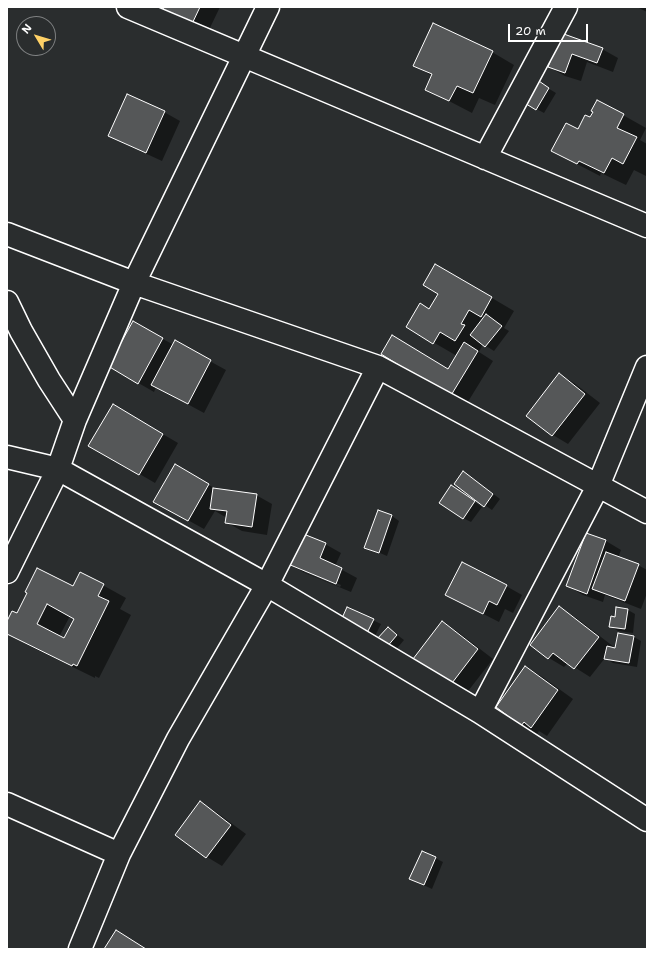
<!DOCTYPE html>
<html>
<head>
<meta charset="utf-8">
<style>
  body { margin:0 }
  #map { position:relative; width:654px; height:956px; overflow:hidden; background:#2a2d2e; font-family:"Shantell Sans",sans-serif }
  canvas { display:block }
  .frame { position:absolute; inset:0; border:8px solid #fff; pointer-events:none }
  .north { position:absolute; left:16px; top:16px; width:40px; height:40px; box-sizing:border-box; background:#2a2d2e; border:1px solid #7f8182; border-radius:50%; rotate:308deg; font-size:11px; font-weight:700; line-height:16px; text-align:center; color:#fff }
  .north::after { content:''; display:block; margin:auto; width:14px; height:18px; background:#ffd166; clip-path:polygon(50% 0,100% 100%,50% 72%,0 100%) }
  .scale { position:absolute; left:508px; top:24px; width:80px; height:18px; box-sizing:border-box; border:2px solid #fff; border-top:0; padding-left:5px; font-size:12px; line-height:14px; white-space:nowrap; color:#fff; -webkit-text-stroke:3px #2a2d2e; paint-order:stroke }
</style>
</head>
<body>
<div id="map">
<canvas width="654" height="956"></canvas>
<div class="frame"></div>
<div class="north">N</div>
<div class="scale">20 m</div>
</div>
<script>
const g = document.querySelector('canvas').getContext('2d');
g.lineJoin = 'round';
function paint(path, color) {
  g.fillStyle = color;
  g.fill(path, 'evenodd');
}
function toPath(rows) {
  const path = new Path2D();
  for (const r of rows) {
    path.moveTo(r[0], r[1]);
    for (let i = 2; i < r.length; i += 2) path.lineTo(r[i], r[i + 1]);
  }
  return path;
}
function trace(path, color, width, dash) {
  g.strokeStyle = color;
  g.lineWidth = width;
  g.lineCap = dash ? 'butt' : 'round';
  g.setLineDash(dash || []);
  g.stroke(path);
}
const shadow = toPath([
  [165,7,220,7,206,36],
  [638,7,647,7,647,12,639,8],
  [561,34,602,49,618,58,613,72,587,62,581,81,565,76,549,67],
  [492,52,514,65,495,105,479,98,472,113,426,89,432,76,414,65],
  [536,81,556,93,544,113,524,102],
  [598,101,646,128,640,140,647,144,647,174,646,176,634,170,626,185,601,173,600,176,552,151,591,119],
  [164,112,180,121,162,161,125,144,110,135],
  [436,265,514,311,504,328,509,331,494,351,483,344,479,352,493,361,466,405,451,396,448,370,457,356,407,327,429,310,439,294],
  [133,323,174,345,175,342,226,370,204,413,156,387,154,392,109,366],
  [559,374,574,383,600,403,568,444,553,435,527,416],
  [113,405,178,443,155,483,90,445],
  [175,466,216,489,256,495,272,504,267,535,242,531,226,522,227,518,215,511,204,529,155,502],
  [471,477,500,499,492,510,455,484],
  [458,491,482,507,471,522,463,518],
  [392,516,399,521,387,556,366,547],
  [587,534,606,541,621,550,618,558,638,565,647,570,647,593,641,609,605,595,603,602,583,595,568,586],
  [325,544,341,553,335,566,357,578,351,592,305,573,289,564],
  [304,570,341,585,340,587,304,572],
  [81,573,126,598,120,609,131,615,99,678,95,676,95,678,26,644,7,633,7,624,17,615,74,587],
  [70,616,75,619,64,640,59,637],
  [506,586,522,595,513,613,505,609,499,622,462,603],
  [348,608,381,624,373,640],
  [560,608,575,617,614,647,613,648,616,649,634,637,641,641,637,667,613,663,605,658,590,677,568,663,564,667,549,658],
  [628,610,635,614,633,633,618,631,610,626],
  [443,623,458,632,493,659,465,695,449,686],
  [388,628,404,640,394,652,386,647],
  [526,667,541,676,573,699,547,736,539,731,537,734,522,725],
  [200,803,216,812,246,834,222,866,207,857],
  [435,858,443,862,432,889,411,879]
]);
const building = toPath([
  [164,7,200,7,190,28,161,13,164,7],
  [433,23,493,51,473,93,457,86,449,101,425,90,432,74,413,66,433,23],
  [561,33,603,48,597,63,572,54,565,73,548,67,561,33],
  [536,79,549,88,536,110,523,102,536,79],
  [127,94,165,111,146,153,108,136,127,94],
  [597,100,624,114,617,128,637,137,623,164,612,158,604,173,579,161,577,164,551,151,566,123,578,129,585,115,590,117,593,112,591,111,597,100],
  [435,264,492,297,481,317,469,310,461,324,465,325,455,341,440,332,433,344,406,327,420,303,429,309,438,294,423,285,435,264],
  [486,314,502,326,485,347,470,335,486,314],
  [133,321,163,338,138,384,108,366,133,321],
  [392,335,448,369,464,342,478,351,450,397,381,354,392,335],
  [175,340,211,360,188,404,151,385,175,340],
  [559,373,585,394,552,436,526,416,559,373],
  [113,404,163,434,139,475,88,446,113,404],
  [175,464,209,484,188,521,153,502,175,464],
  [463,471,493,494,484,507,454,484,463,471],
  [451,485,475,501,463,519,439,503,451,485],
  [213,488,257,494,252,527,225,523,227,511,210,509,213,488],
  [378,510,392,515,379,553,364,548,378,510],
  [301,533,326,543,320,558,342,568,336,584,288,564,301,533],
  [586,533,606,540,587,594,566,586,586,533],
  [606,552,639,564,625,601,592,589,606,552],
  [462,562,507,585,497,605,489,601,483,614,445,595,462,562],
  [37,568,73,586,80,572,104,584,98,596,109,601,77,666,73,664,72,666,7,634,7,621,12,611,17,613,27,593,25,592,37,568],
  [47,604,74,619,64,638,37,624,47,604],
  [559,606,599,637,574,669,553,653,548,659,530,645,559,606],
  [347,607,374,619,365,637,339,625,347,607],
  [616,607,628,609,625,629,609,627,611,616,615,617,616,607],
  [442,621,478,649,449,687,413,659,442,621],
  [388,627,397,635,386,648,376,640,388,627],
  [618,633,634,636,629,663,604,659,607,646,615,648,618,633],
  [525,666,558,690,531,728,524,722,521,726,496,707,525,666],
  [200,801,231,825,206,858,175,835,200,801],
  [422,851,436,857,424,885,409,879,422,851],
  [116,930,146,949,104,949,116,930]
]);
const minor = toPath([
  [128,7,647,226],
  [485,158,566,7],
  [7,234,134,283,378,367,647,512],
  [7,302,21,331,49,380,75,420],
  [7,457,58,469,267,585,480,712,647,820],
  [7,572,58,469,75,420,134,283,268,7],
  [480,712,598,486,647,367],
  [7,804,119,854],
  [80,949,119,854,178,739,267,585,378,367]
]);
paint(shadow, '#0007');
paint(building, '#555758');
trace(building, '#fff', 1);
trace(minor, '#fff', 25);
trace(minor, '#2a2d2e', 22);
</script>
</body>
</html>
